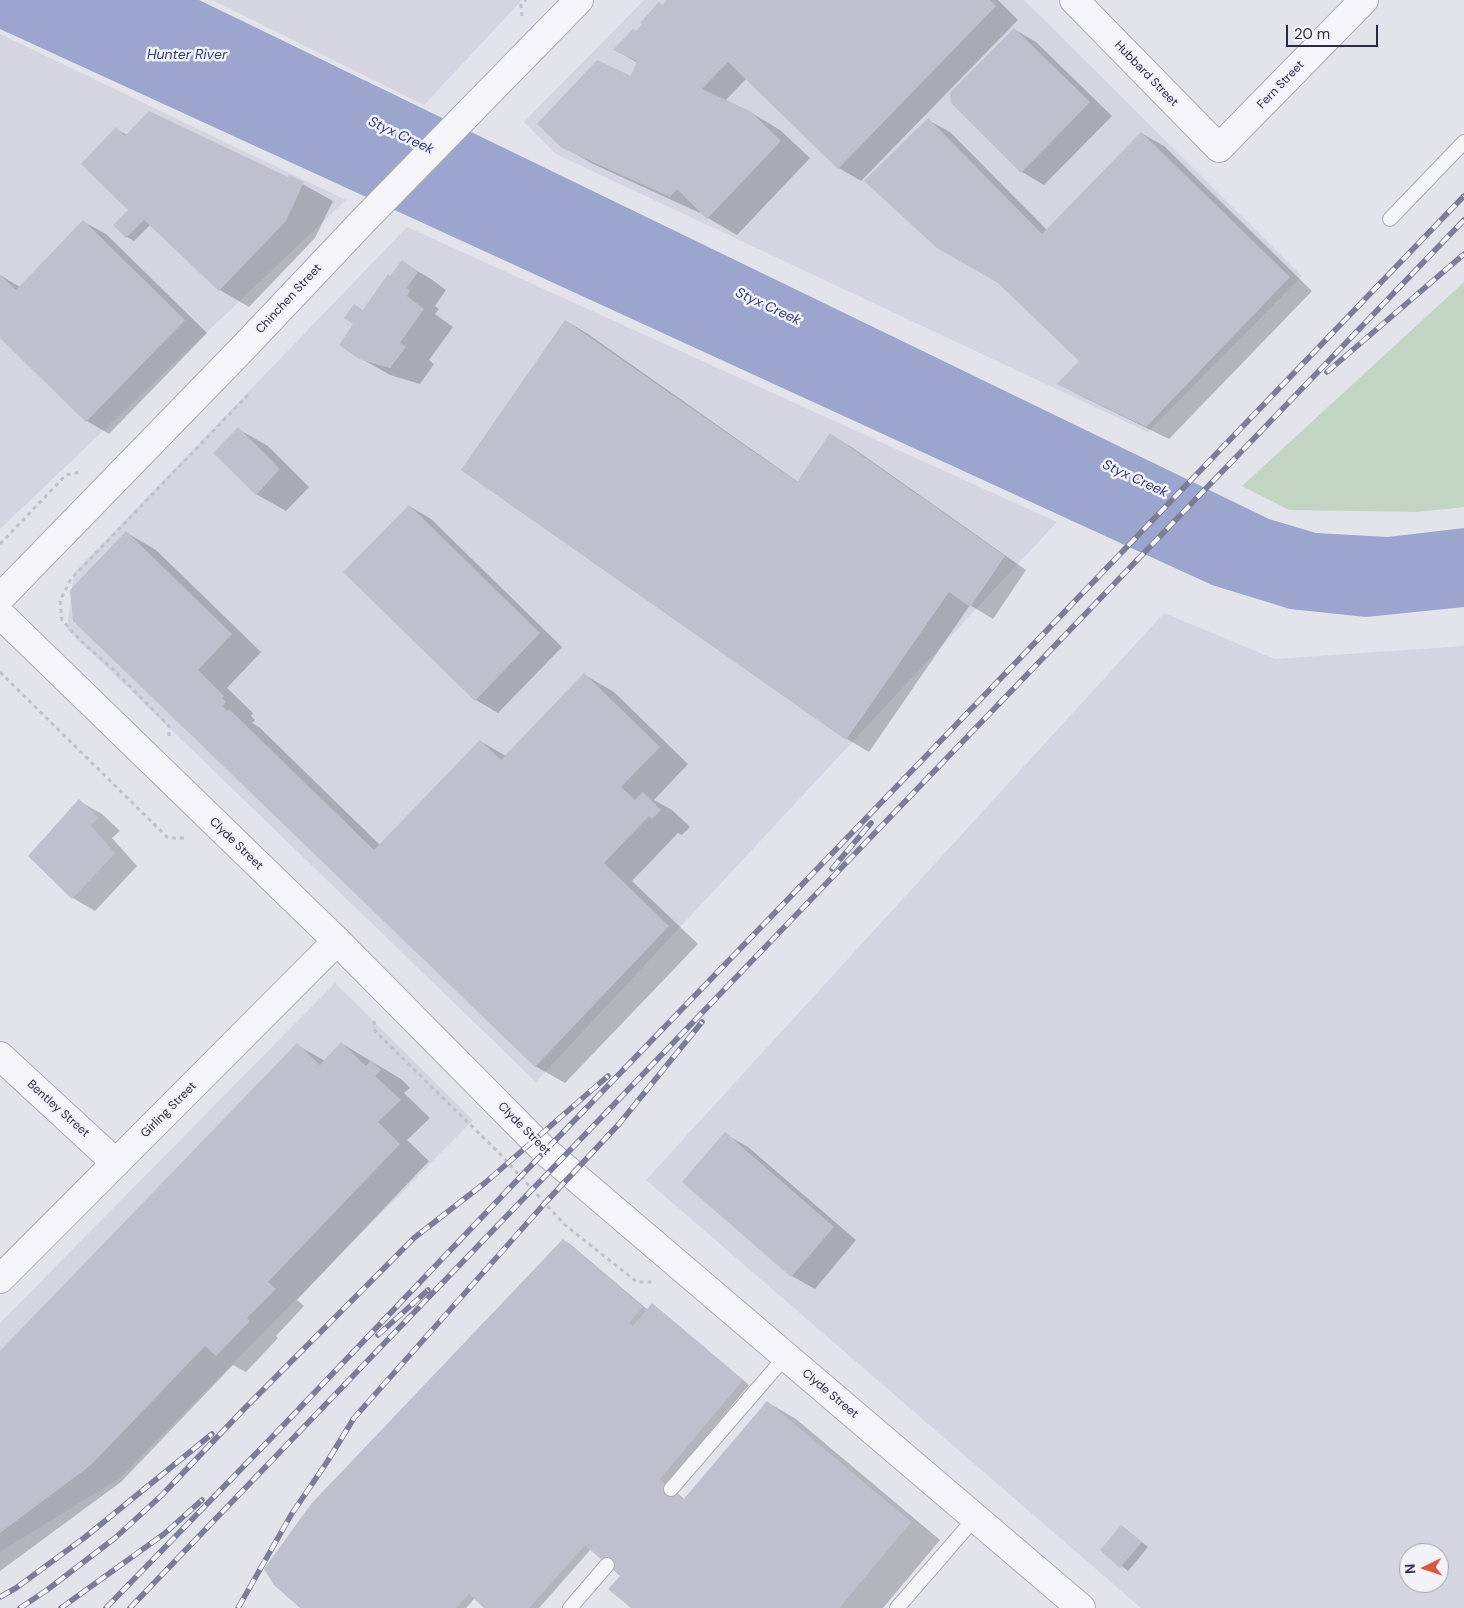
<!DOCTYPE html>
<html>
<head>
<meta charset="utf-8">
<style>
  body { margin:0 }
  #map { position:relative; width:1464px; height:1608px; overflow:hidden; background:#e2e3eb; font-family:"DM Sans",sans-serif }
  canvas { display:block }
  .north { position:absolute; left:1399px; top:1543px; width:50px; height:50px; box-sizing:border-box; background:#f2f2f8; border:1px solid #a2a2b0; border-radius:50%; rotate:266deg; font-size:14px; font-weight:700; line-height:20px; text-align:center; color:#292b44 }
  .north::after { content:''; display:block; margin:auto; width:18px; height:22px; background:#d65641; clip-path:polygon(50% 0,100% 100%,50% 72%,0 100%) }
  .scale { position:absolute; left:1286px; top:25px; width:92px; height:22px; box-sizing:border-box; border:2px solid #292b44; border-top:0; padding-left:6px; font-size:15px; line-height:18px; white-space:nowrap; color:#292b44; -webkit-text-stroke:4px #f2f2f8; paint-order:stroke }
</style>
</head>
<body>
<div id="map">
<canvas width="1464" height="1608"></canvas>
<div class="north">N</div>
<div class="scale">20 m</div>
</div>
<script>
const g = document.querySelector('canvas').getContext('2d');
g.lineJoin = 'round';
function paint(path, color) {
  g.fillStyle = color;
  g.fill(path, 'evenodd');
}
function toPath(rows) {
  const path = new Path2D();
  for (const r of rows) {
    path.moveTo(r[0], r[1]);
    for (let i = 2; i < r.length; i += 2) path.lineTo(r[i], r[i + 1]);
  }
  return path;
}
function trace(path, color, width, dash) {
  g.strokeStyle = color;
  g.lineWidth = width;
  g.lineCap = dash ? 'butt' : 'round';
  g.setLineDash(dash || []);
  g.stroke(path);
}
function write(font, color, halo, rows, align = 'center') {
  g.font = font + ' "DM Sans",sans-serif';
  g.lineWidth = 5;
  g.setLineDash([]);
  g.textBaseline = 'middle';
  g.strokeStyle = halo;
  g.fillStyle = color;
  for (const [text, x, y, turn = 0] of rows) {
    g.save();
    g.translate(x, y);
    g.rotate((+turn || 0) * Math.PI / 180);
    g.textAlign = isNaN(turn) ? turn : align;
    if (halo) g.strokeText(text, 0, 0);
    g.fillText(text, 0, 0);
    g.restore();
  }
}
const built = toPath([
  [212,0,522,0,424,105],
  [644,0,1024,0,1302,276,1148,432,556,154,524,122],
  [0,34,346,200,0,529],
  [407,227,1057,522,536,1082,67,629,74,573],
  [1164,613,1275,659,1464,646,1464,1608,1141,1608,646,1180],
  [1409,1553,1439,1553,1439,1583,1409,1583],
  [335,983,473,1120,120,1478,0,1552,0,1323]
]);
const green = toPath([
  [1464,282,1464,507,1418,512,1289,510,1242,486]
]);
const water = toPath([
  [0,0,199,0,1269,519,1316,533,1388,537,1464,528,1464,607,1366,617,1290,609,1212,585,0,29]
]);
const shadow = toPath([
  [668,0,998,0,1018,20,861,181,839,168,747,78,725,101,750,112,780,130,810,158,737,235,708,218,701,211,700,213,593,164,563,147,631,77,638,63,615,50,637,32],
  [1014,29,1036,42,1112,116,1044,185,1022,172],
  [928,120,950,132,1047,230,1141,133,1164,146,1312,291,1169,439,1081,396,1059,384,1080,361],
  [116,129,127,135,289,179,290,177,333,201,315,238,249,307,220,290,151,224,134,241,127,237,114,225,130,210],
  [84,222,106,234,207,333,109,434,87,421,0,336,0,275,20,287],
  [402,262,431,279,446,290,435,306,439,309,435,314,453,327,429,360,434,364,420,384,390,375,360,358,364,311],
  [566,321,588,334,798,482,831,435,853,448,1026,570,993,619,970,605,869,752,847,739],
  [238,429,268,446,309,487,286,511,256,494],
  [409,506,431,519,562,647,498,713,476,700],
  [127,533,156,550,261,652,227,688,253,713,251,716,255,720,252,723,259,727,380,845,480,741,506,756,585,675,614,692,688,764,654,800,672,810,690,827,682,835,678,833,632,881,698,944,565,1083,535,1066,75,621],
  [79,801,102,814,120,831,112,838,137,866,95,911,73,898],
  [341,1043,401,1079,410,1088,404,1093,430,1118,407,1140,429,1161,297,1300,304,1306,276,1336,278,1338,246,1372,233,1365,121,1482,0,1571,0,1353,297,1045,325,1061],
  [725,1134,748,1147,856,1240,815,1289,792,1276,684,1182],
  [563,1240,570,1244,648,1310,652,1305,659,1309,749,1385,667,1484,685,1500,767,1402,796,1419,940,1540,883,1608,633,1608,621,1576,591,1549,539,1608,486,1608,475,1598,466,1608,302,1608],
  [1122,1526,1148,1547,1128,1571,1102,1550]
]);
const building = toPath([
  [667,0,990,0,996,6,838,169,728,62,702,89,750,111,781,141,707,219,677,189,670,197,562,148,537,124,597,60,631,76,637,61,613,50,633,29,636,31,642,24,640,23,659,2,662,5],
  [1014,28,1090,102,1021,173,951,103,950,93],
  [149,111,288,177,289,175,304,182,286,221,219,291,144,220,126,238,113,225,128,210,81,164,116,127,125,136],
  [928,118,1042,234,1141,132,1290,277,1146,427,1057,384,1079,361,998,283,937,248,864,181],
  [83,220,185,320,86,422,0,338,0,275,16,290],
  [402,260,418,272,407,288,410,291,407,296,424,309,400,343,406,347,390,368,359,359,339,345,353,324,344,318,354,304,363,310,388,274,390,276],
  [565,320,797,482,830,433,1005,556,970,607,949,592,846,740,461,470],
  [238,427,280,469,256,495,213,453],
  [409,505,540,633,475,701,343,572],
  [126,531,232,634,198,670,224,696,222,698,226,702,223,706,227,711,229,709,374,850,480,740,501,760,584,673,660,747,621,787,635,800,643,792,661,810,652,819,649,816,604,863,669,926,535,1067,73,621,70,590],
  [79,799,99,818,90,825,115,853,72,899,28,856],
  [341,1042,366,1066,371,1060,381,1070,375,1076,401,1100,378,1122,400,1144,268,1282,276,1289,247,1318,250,1321,216,1356,205,1346,91,1465,0,1533,0,1351,297,1043,320,1065],
  [725,1132,834,1227,791,1277,682,1182],
  [563,1239,643,1307,629,1323,633,1326,652,1303,743,1380,660,1479,683,1500,767,1401,911,1522,839,1608,631,1608,608,1589,620,1576,585,1545,529,1608,484,1608,469,1594,456,1608,300,1608,274,1585,264,1569,311,1504],
  [1121,1525,1142,1542,1120,1568,1100,1550]
]);
const path = toPath([
  [522,16,521,5,526,0],
  [0,544,66,475,80,472],
  [0,672,168,838,186,838],
  [169,736,169,726,113,669,82,642,62,620,60,601,71,579,248,395],
  [374,1021,375,1031,499,1153,565,1225,637,1282,652,1282]
]);
const service = toPath([
  [1390,219,1464,142],
  [671,1489,785,1357],
  [570,1608,607,1565],
  [897,1608,975,1518]
]);
const minor = toPath([
  [1074,0,1219,148,1364,0],
  [0,1056,116,1163],
  [0,1279,337,941]
]);
const tertiary = toPath([
  [0,598,244,347,365,219,579,0],
  [0,614,337,941,545,1151,1081,1608]
]);
const rail = toPath([
  [1327,372,1464,254],
  [832,869,871,823],
  [378,1335,428,1290],
  [0,1597,16,1588,84,1538,212,1434],
  [20,1608,47,1590,115,1538,162,1495,245,1408,414,1238,486,1182,608,1076],
  [61,1608,164,1534,202,1500],
  [106,1608,276,1433,545,1151,928,754,1464,196],
  [130,1608,1464,220],
  [238,1608,291,1515,327,1462,354,1418,545,1203,619,1124,702,1022]
]);
const streetNames = [
  ["Hubbard Street",1146,74,46],
  ["Fern Street",1281,85,-46],
  ["Chinchen Street",289,299,-47],
  ["Clyde Street",236,844,44],
  ["Bentley Street",58,1109,42],
  ["Girling Street",169,1110,-45],
  ["Clyde Street",524,1129,45],
  ["Clyde Street",830,1394,40]
];
const waterNames = [
  ["Hunter River",187,55],
  ["Styx Creek",401,136,25],
  ["Styx Creek",768,307,25],
  ["Styx Creek",1135,479,25]
];
paint(built, '#d4d5e0');
paint(green, '#c2d5c3');
paint(water, '#9ba5cd');
paint(shadow, '#0003');
paint(building, '#bfc0ce');
trace(service, '#aaacb9', 16);
trace(minor, '#aaacb9', 30);
trace(tertiary, '#aaacb9', 30);
trace(path, '#c0c0ca', 3, [4, 4]);
trace(service, '#f5f5f9', 14);
trace(minor, '#f5f5f9', 28);
trace(tertiary, '#f5f5f9', 28);
trace(rail, '#7a7d96', 5.5);
trace(rail, '#f2f2f8', 4, [11]);
write('12px', '#292b44', '#f2f2f8', streetNames);
write('italic 14px', '#303c7a', '#f2f2f8', waterNames);
</script>
</body>
</html>
